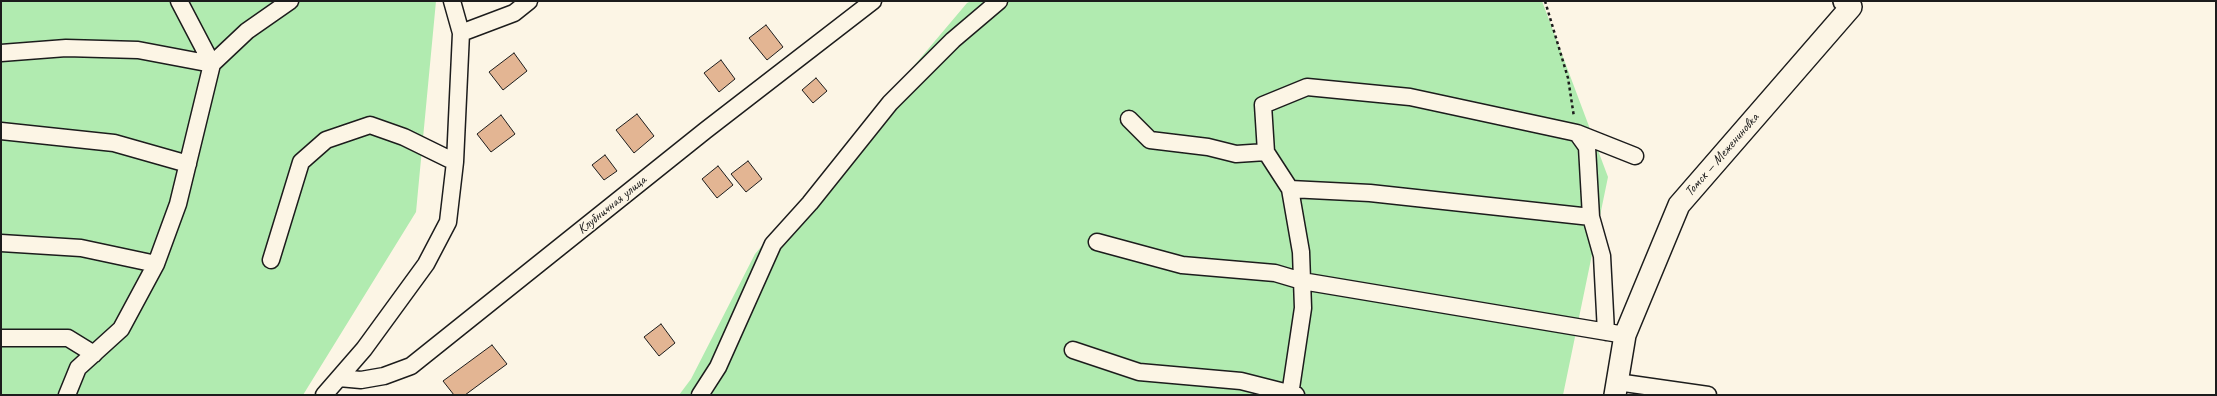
<!DOCTYPE html>
<html>
<head>
<meta charset="utf-8">
<style>
  body { margin:0 }
  #map { position:relative; width:2217px; height:396px; overflow:hidden; background:#fcf5e5; font-family:Caveat,sans-serif }
  canvas { display:block }
  .frame { position:absolute; inset:0; border:2px solid #1c1c1c; pointer-events:none }
</style>
</head>
<body>
<div id="map">
<canvas width="2217" height="396"></canvas>
<div class="frame"></div>
</div>
<script>
const g = document.querySelector('canvas').getContext('2d');
g.lineJoin = 'round';
function paint(path, color) {
  g.fillStyle = color;
  g.fill(path, 'evenodd');
}
function toPath(rows) {
  const path = new Path2D();
  for (const r of rows) {
    path.moveTo(r[0], r[1]);
    for (let i = 2; i < r.length; i += 2) path.lineTo(r[i], r[i + 1]);
  }
  return path;
}
function trace(path, color, width, dash) {
  g.strokeStyle = color;
  g.lineWidth = width;
  g.lineCap = dash ? 'butt' : 'round';
  g.setLineDash(dash || []);
  g.stroke(path);
}
function write(font, color, halo, rows, align = 'center') {
  g.font = font + ' Caveat,sans-serif';
  g.lineWidth = 3;
  g.setLineDash([]);
  g.textBaseline = 'middle';
  g.strokeStyle = halo;
  g.fillStyle = color;
  for (const [text, x, y, turn = 0] of rows) {
    g.save();
    g.translate(x, y);
    g.rotate((+turn || 0) * Math.PI / 180);
    g.textAlign = isNaN(turn) ? turn : align;
    if (halo) g.strokeText(text, 0, 0);
    g.fillText(text, 0, 0);
    g.restore();
  }
}
const green = toPath([
  [1,1,436,1,416,212,303,395,1,395],
  [971,1,1542,1,1608,177,1563,395,679,395,691,379,755,254,967,3]
]);
const building = toPath([
  [766,25,783,47,767,60,749,38,766,25],
  [514,53,527,71,503,90,489,72,514,53],
  [721,60,735,79,719,92,704,73,721,60],
  [816,78,827,91,813,103,802,90,816,78],
  [637,114,654,136,634,153,616,130,637,114],
  [501,115,515,134,491,152,477,134,501,115],
  [605,155,617,171,604,180,592,165,605,155],
  [748,161,762,179,746,192,731,174,748,161],
  [718,166,733,185,717,198,702,179,718,166],
  [661,324,675,343,659,356,644,337,661,324],
  [492,345,507,364,465,395,454,395,443,381,492,345]
]);
const path = toPath([
  [1545,1,1568,78,1574,117]
]);
const minor = toPath([
  [179,1,212,64],
  [461,33,514,13,529,1],
  [1,53,66,48,138,50,212,64],
  [1129,119,1150,140,1208,147,1236,154,1266,152],
  [1,131,114,143,188,164],
  [1577,133,1635,156],
  [1290,189,1370,193,1591,217,1602,256,1606,332],
  [1097,242,1182,265,1275,273,1302,281,1625,335],
  [1,243,81,248,156,264],
  [271,260,301,162,326,140,370,125,404,137,455,162],
  [1,338,68,338,94,354],
  [1073,350,1139,372,1241,381,1296,395],
  [339,378,361,380,384,376,411,366,706,130,873,1],
  [1617,382,1708,395],
  [67,395,78,368,121,329,156,264,178,204,212,64,247,31,290,1],
  [324,395,364,349,426,264,448,222,455,162,461,33,452,1],
  [700,395,718,367,773,244,810,203,890,103,953,40,999,1],
  [1290,395,1303,308,1301,252,1290,189,1266,152,1263,105,1307,87,1410,97,1577,133,1587,147,1591,217]
]);
const tertiary = toPath([
  [1615,395,1625,335,1679,205,1851,7,1844,1]
]);
const streetNames = [
  ["Томск — Межениновка",1722,155,-49],
  ["Клубничная улица",612,205,-39]
];
paint(green, '#b1ebb0');
paint(building, '#e3b593');
trace(building, '#1c1c1c', 1);
trace(minor, '#1c1c1c', 19);
trace(tertiary, '#1c1c1c', 24);
trace(path, '#1c1c1c', 2.5, [3, 3]);
trace(minor, '#fcf5e5', 16);
trace(tertiary, '#fcf5e5', 21);
write('14px', '#1c1c1c', '#fcf5e5', streetNames);
</script>
</body>
</html>
